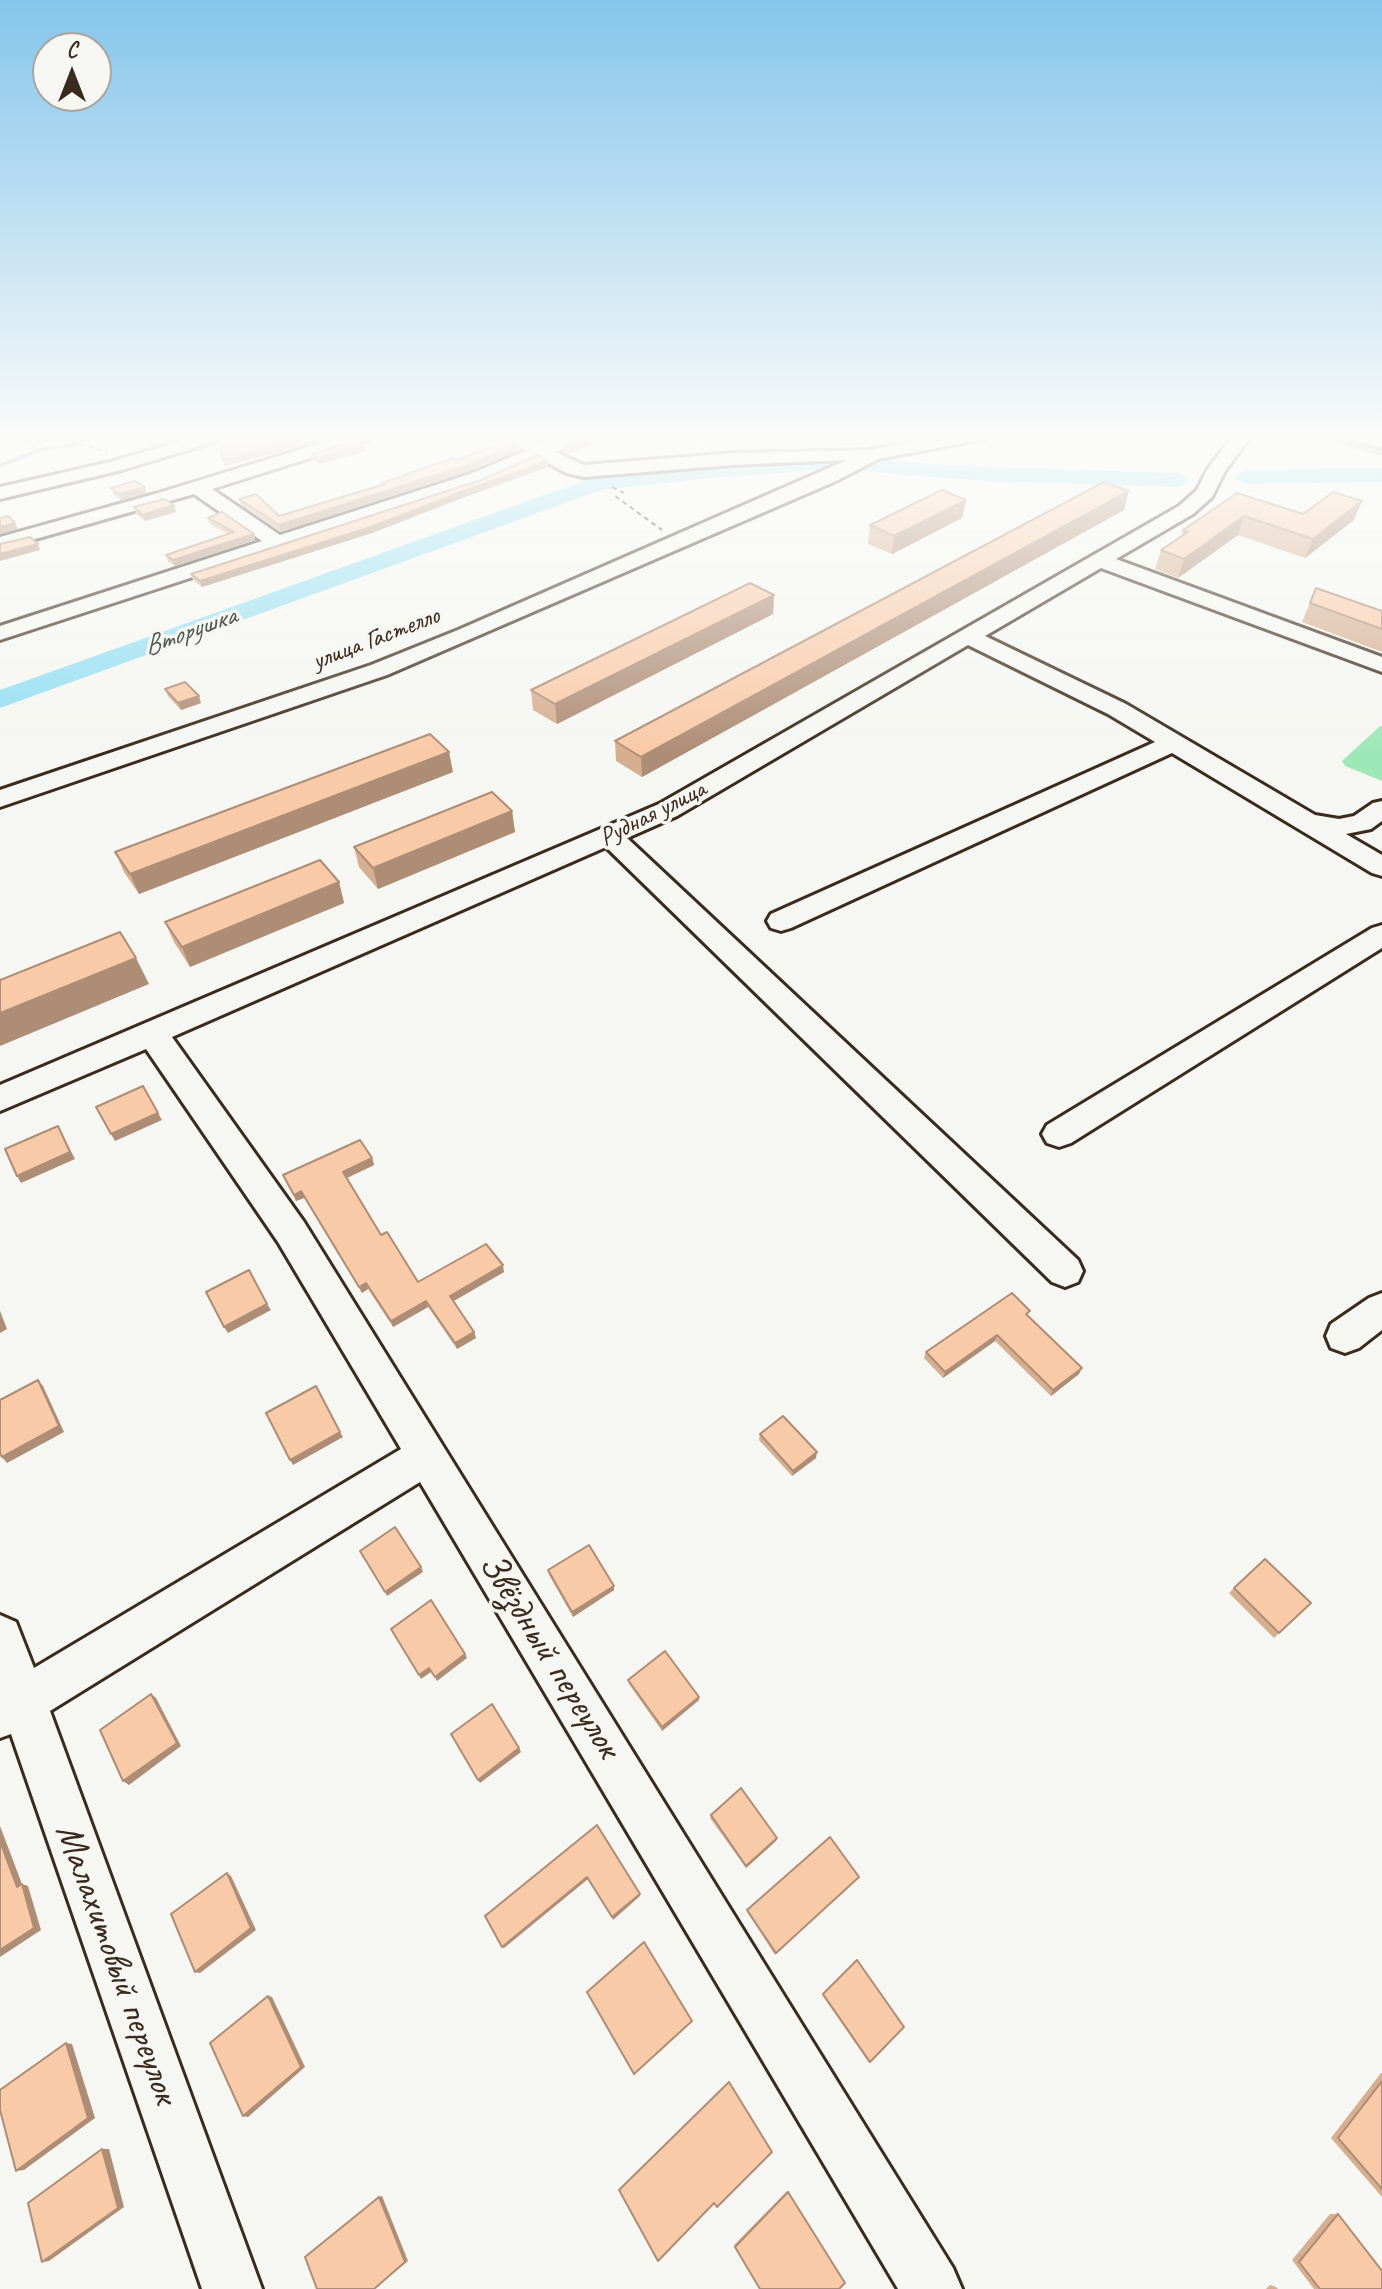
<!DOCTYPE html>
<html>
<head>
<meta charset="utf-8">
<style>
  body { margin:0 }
  #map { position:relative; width:1382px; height:2289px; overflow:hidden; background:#f6f6f2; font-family:Caveat,sans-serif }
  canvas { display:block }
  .north { position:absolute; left:32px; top:32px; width:80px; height:80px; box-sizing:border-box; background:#f6f6f2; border:2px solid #aba49d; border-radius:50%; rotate:0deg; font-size:22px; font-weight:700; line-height:32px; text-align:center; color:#3b2a1e }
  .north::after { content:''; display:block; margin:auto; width:28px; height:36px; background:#3b2a1e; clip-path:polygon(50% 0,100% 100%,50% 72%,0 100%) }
</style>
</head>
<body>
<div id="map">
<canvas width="1382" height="2289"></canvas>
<div class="north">С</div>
</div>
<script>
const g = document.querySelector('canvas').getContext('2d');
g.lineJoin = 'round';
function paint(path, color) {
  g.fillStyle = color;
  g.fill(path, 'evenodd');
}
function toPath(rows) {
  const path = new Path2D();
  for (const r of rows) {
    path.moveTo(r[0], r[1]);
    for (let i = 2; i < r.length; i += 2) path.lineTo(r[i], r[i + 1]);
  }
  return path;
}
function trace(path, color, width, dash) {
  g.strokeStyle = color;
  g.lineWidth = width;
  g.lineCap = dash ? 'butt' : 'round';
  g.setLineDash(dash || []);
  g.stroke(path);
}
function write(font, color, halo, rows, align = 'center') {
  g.font = font + ' Caveat,sans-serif';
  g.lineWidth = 7;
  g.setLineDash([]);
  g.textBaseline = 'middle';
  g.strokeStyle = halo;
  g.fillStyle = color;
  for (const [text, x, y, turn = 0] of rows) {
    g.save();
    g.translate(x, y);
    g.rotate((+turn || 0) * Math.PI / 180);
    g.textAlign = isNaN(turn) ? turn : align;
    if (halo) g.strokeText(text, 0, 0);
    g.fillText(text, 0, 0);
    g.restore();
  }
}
const green = toPath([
  [1380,726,1382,726,1382,781,1345,766,1342,761]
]);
const stream = toPath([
  [1313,433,1382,454],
  [0,466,39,450,74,445,106,433]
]);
const river = toPath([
  [845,456,856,463,853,468,710,478,601,490,0,708,0,690,589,479,710,464,845,456],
  [866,459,984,467,1179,473,1190,480,1179,487,984,481,858,471,855,466,866,459],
  [1382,468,1382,482,1245,484,1234,477,1245,470,1382,468]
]);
const path = toPath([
  [0,435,26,441,69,441,107,452],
  [612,487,624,493],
  [615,496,662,530]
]);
const minor = toPath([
  [207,433,234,433,231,437,122,470,0,499,0,487,110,462,207,433],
  [354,433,380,433,377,437,212,489,280,535,470,474,525,451,497,433,519,433,541,444,578,433,604,433,601,437,555,452,584,465,732,453,868,450,961,433,998,433,989,438,878,459,836,481,387,675,0,807,0,790,371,665,458,630,847,460,732,465,584,477,566,473,539,458,484,482,0,640,0,626,262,541,194,494,0,549,0,537,155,494,354,433],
  [1235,433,1253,433,1225,471,1212,497,1193,514,1116,559,1382,657,1382,672,1101,568,985,636,1126,704,1315,815,1339,819,1354,816,1373,803,1382,801,1382,821,1371,829,1346,834,1382,855,1382,876,1372,873,1172,753,791,928,781,931,771,928,767,921,771,914,1155,742,1108,714,968,645,677,816,627,838,1078,1260,1083,1271,1078,1282,1065,1287,1052,1282,606,847,172,1037,304,1222,953,2268,962,2289,898,2289,420,1482,50,1711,262,2289,202,2289,11,1734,0,1738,0,1615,16,1622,34,1668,401,1449,278,1242,146,1049,0,1111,0,1085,659,804,1179,506,1197,490,1207,470,1235,433],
  [1337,433,1365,433,1382,437,1382,448,1340,437,1337,433],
  [1382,925,1382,948,1071,1143,1059,1147,1047,1143,1042,1134,1047,1125,1372,928,1382,925],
  [1382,1293,1382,1330,1359,1348,1345,1353,1331,1348,1326,1336,1331,1324,1369,1298,1382,1293]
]);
const wall = toPath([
  [469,433,499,433,519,450,469,471,280,532,241,505,239,499,279,516,383,485,382,483,457,460,494,445],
  [525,433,569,433,541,441],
  [683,433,725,433,725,436,694,442],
  [366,451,319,464,313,460,312,454],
  [548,467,462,498,372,533,202,587,193,580,191,574],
  [111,488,147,493,121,500,113,494],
  [1237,493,1303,514,1354,520,1305,558,1238,535,1178,578,1155,569,1161,550,1181,536,1183,530],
  [966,500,962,518,892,554,868,544,870,525],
  [134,507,176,512,145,521,136,514],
  [1124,510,642,777,616,761,615,741],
  [208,518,255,540,175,566,168,561,166,555,228,534,210,524],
  [1316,588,1382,611,1382,652,1302,622],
  [774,595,773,614,557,724,533,710,531,690],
  [165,689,201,703,181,710,168,696],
  [453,772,139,894,124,872,115,852],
  [512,811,515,832,378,889,359,867,354,847],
  [339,882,344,903,190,967,174,942,165,922],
  [372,1158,374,1165,346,1178,381,1235,418,1282,504,1272,453,1301,474,1332,476,1338,457,1349,428,1307,393,1327,368,1289,362,1293,304,1198,296,1201,283,1175],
  [1028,1317,1079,1374,1051,1396,995,1341,943,1378,924,1358,926,1352],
  [760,1434,816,1458,792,1476,759,1440],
  [1265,1559,1279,1633,1274,1638,1229,1593],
  [548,1570,614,1586,614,1590,573,1617,549,1575],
  [628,1680,699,1697,699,1700,662,1731,629,1684],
  [711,1815,776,1841,746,1868,710,1818],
  [857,1879,775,1955,747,1912,747,1910],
  [857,1960,870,2062,869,2063,822,1995],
  [1381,2073,1382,2073,1382,2197,1331,2138],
  [787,2191,788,2192,760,2289,734,2245],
  [1330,2214,1338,2214,1382,2289,1314,2289,1292,2260],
  [1270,2285,1276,2287,1278,2289,1266,2289]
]);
const shadedWall = toPath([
  [322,433,341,433,295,448,225,466,223,460],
  [548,433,569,433,541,441,541,435],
  [614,433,633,433,566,454,565,448],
  [711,433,725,433,725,436,694,442,694,436],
  [518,444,519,450,469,471,280,532,279,525],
  [365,445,366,451,319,464,318,458],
  [548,461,548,467,462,498,372,533,202,587,200,581],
  [145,487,147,493,121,500,119,494],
  [1129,491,1124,510,642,777,641,757],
  [966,500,962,518,892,554,894,536],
  [1362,501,1354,520,1305,558,1313,539],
  [174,505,176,512,145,521,142,515],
  [1244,516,1238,535,1178,578,1184,559],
  [15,523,18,529,0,534,0,527],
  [254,534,255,540,175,566,173,560],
  [38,544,40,550,0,561,0,554],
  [774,595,773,614,557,724,555,704],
  [199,696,201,703,181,710,178,703],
  [449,752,453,772,139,894,130,874],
  [512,811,515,832,378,889,373,868],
  [339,882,344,903,190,967,182,947],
  [136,958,149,984,0,1046,0,1013],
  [158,1113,162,1120,115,1141,111,1134],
  [58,1126,75,1159,21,1183,17,1176],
  [372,1158,374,1165,345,1179,343,1172],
  [301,1191,304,1198,296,1201,294,1195],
  [503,1265,504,1272,452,1302,450,1296],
  [366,1283,368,1289,362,1293,359,1287],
  [426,1301,428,1307,393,1327,391,1321],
  [267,1304,271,1310,228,1333,224,1327],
  [0,1311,7,1329,0,1333],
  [474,1332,476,1338,457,1349,455,1343],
  [997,1335,995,1341,943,1378,945,1372],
  [1082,1368,1079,1374,1051,1396,1053,1390],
  [38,1380,43,1386,64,1432,7,1463,2,1457],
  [340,1432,343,1437,293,1465,290,1460],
  [817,1452,816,1458,792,1476,793,1471],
  [421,1567,423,1572,387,1596,385,1592],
  [614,1586,614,1590,573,1617,572,1612],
  [465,1654,467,1658,437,1681,435,1677],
  [429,1668,431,1672,421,1679,419,1675],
  [151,1694,156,1698,181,1746,129,1785,123,1781],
  [699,1697,699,1700,662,1731,662,1727],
  [519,1748,521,1752,480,1783,478,1780],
  [0,1826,22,1884,28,1886,41,1930,0,1957,0,1950,17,1887,0,1841],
  [777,1838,776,1841,746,1868,746,1866],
  [227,1873,231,1876,256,1930,200,1973,195,1972],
  [587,1877,588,1879,504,1948,502,1947],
  [640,1894,640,1896,613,1920,612,1917],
  [268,1996,272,1997,305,2067,248,2117,243,2116],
  [66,2043,72,2044,95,2118,24,2170,16,2171],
  [102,2149,109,2149,124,2207,49,2261,42,2262],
  [382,2196,408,2261,374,2289,379,2197]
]);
const building = toPath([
  [231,433,322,433,293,442,223,460,217,438,231,433],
  [480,433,499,433,518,444,468,465,279,525,239,499,256,494,279,516,385,484,382,483,453,458,457,460,501,443,480,433],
  [602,433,614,433,565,448,563,446,602,434,602,433],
  [690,433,711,433,694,436,690,433],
  [358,440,365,445,318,458,312,454,358,440],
  [538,455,548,461,461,492,371,527,200,581,191,574,484,479,538,455],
  [135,481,145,487,119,494,111,488,135,481],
  [1104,482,1129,491,641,757,615,741,1104,482],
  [942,490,966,500,894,536,870,525,942,490],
  [1333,492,1362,501,1313,539,1244,516,1184,559,1161,550,1188,532,1183,530,1237,493,1303,514,1333,492],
  [164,499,174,505,142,515,134,507,164,499],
  [222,512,254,534,173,560,166,555,234,532,208,518,222,512],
  [8,516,15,523,0,527,0,518,8,516],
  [30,537,38,544,0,554,0,544,30,537],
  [750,583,774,595,555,704,531,690,750,583],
  [1316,588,1382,611,1382,629,1310,603,1316,588],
  [185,682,199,696,178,703,165,689,185,682],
  [430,734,449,752,130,874,115,852,430,734],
  [492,792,512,811,373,868,354,847,492,792],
  [320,860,339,882,182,947,165,922,320,860],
  [120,932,136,958,0,1013,0,980,120,932],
  [143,1086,158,1113,111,1134,96,1107,143,1086],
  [58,1126,70,1152,17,1176,5,1149,58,1126],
  [360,1140,372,1158,343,1172,381,1235,387,1232,418,1282,486,1244,503,1265,450,1296,474,1332,455,1343,426,1301,391,1321,366,1283,359,1287,301,1191,294,1195,283,1175,360,1140],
  [249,1270,267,1304,224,1327,206,1292,249,1270],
  [1012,1293,1030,1311,1026,1314,1082,1368,1053,1390,997,1335,945,1372,926,1352,1012,1293],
  [38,1380,59,1426,2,1457,0,1453,0,1400,38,1380],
  [316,1386,340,1432,290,1460,266,1413,316,1386],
  [783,1416,817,1452,793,1471,760,1434,783,1416],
  [395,1527,421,1567,385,1592,360,1551,395,1527],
  [589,1545,614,1586,572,1612,548,1570,589,1545],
  [1265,1559,1311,1603,1279,1633,1234,1588,1265,1559],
  [431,1600,465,1654,435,1677,429,1668,419,1675,391,1629,431,1600],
  [665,1651,699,1697,662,1727,628,1680,665,1651],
  [151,1694,177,1743,123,1781,100,1730,151,1694],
  [492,1704,519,1748,478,1780,451,1734,492,1704],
  [741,1788,777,1838,746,1866,711,1815,741,1788],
  [597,1825,640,1894,612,1917,587,1877,502,1947,485,1916,597,1825],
  [830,1837,859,1877,776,1953,747,1910,830,1837],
  [0,1841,17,1887,22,1884,34,1928,0,1950,0,1841],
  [227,1873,251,1928,195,1972,171,1914,227,1873],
  [644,1942,692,2021,634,2074,587,1992,644,1942],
  [857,1960,904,2027,870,2062,823,1994,857,1960],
  [268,1996,301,2067,243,2116,210,2043,268,1996],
  [66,2043,88,2118,16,2171,0,2110,0,2090,66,2043],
  [1382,2081,1382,2189,1338,2138,1382,2081],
  [729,2082,772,2152,717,2207,714,2203,658,2261,619,2190,729,2082],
  [102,2149,118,2208,42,2262,28,2203,102,2149],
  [788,2192,845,2283,839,2289,760,2289,735,2247,788,2192],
  [379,2197,405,2262,374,2289,317,2289,305,2257,379,2197],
  [1338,2214,1382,2271,1382,2289,1320,2289,1299,2262,1338,2214]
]);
const farStreetnames = [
  ["улица Гастелло",376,639,-21],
  ["Рудная улица",653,814,-27]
];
const farWaternames = [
  ["Вторушка",190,632,-20]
];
const nearStreetnames = [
  ["Звёздный переулок",549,1656,58],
  ["Малахитовый переулок",116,1964,70]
];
paint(green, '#9ee8b7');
trace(stream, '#6f969d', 4);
paint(river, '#92def2');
trace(minor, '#3b2a1e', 6);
trace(path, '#3b2a1e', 2, [5, 4]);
paint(minor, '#f6f6f2');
paint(wall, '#d6ae90');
paint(shadedWall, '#ae8d76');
paint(building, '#f9caa8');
trace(building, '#ae8d76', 2);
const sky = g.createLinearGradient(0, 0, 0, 753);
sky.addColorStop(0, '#85c5ec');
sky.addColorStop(0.58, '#fbfbf9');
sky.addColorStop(1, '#fbfbf900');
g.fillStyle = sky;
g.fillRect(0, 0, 1382, 753);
write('26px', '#3b2a1e', '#f6f6f2', farStreetnames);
write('italic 28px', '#515753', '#f6f6f2', farWaternames);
write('38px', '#3b2a1e', '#f6f6f2', nearStreetnames);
</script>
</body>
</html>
